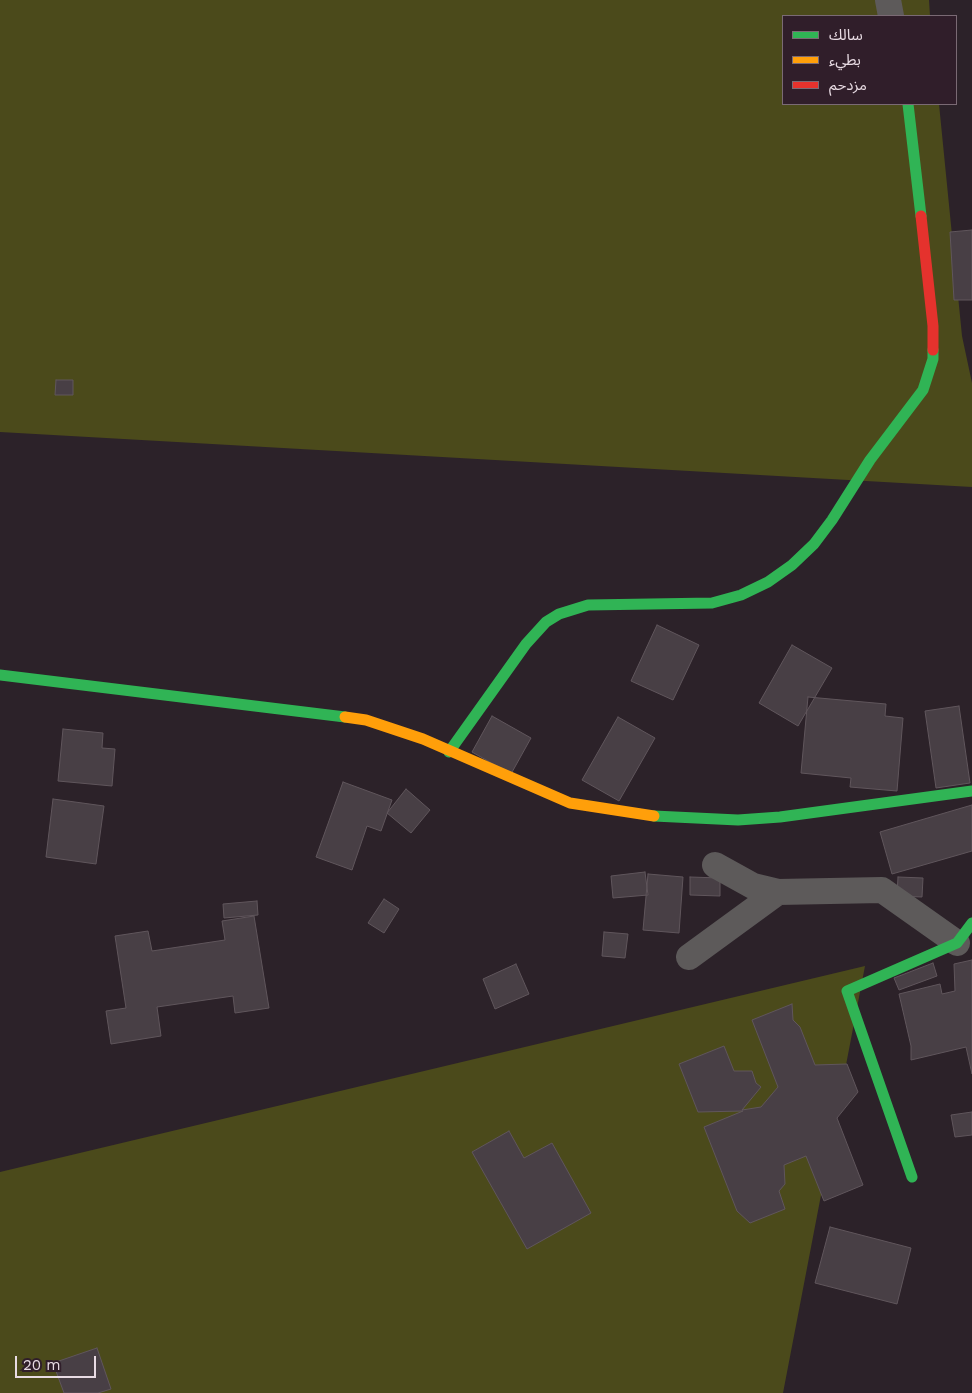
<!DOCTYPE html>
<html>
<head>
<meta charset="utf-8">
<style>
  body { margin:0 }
  #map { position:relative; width:972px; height:1393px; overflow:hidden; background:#2c2229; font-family:"Work Sans","Noto Sans Arabic",sans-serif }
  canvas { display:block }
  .legend { position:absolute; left:782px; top:15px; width:175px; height:90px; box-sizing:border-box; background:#301e2a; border:1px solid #7a6a74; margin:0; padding:6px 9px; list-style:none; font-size:15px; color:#e8dbe3 }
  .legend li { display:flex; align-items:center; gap:10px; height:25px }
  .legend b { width:25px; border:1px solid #7a6a74 }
  .scale { position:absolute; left:15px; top:1356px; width:81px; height:22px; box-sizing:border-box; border:2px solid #e8dbe3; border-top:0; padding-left:6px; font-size:15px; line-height:18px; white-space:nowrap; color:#e8dbe3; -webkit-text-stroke:4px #301e2a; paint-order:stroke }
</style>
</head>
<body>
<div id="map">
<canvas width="972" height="1393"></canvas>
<ul class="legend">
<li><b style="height:6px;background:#30b455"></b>سالك</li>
<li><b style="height:6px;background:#ff9f0a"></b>بطيء</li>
<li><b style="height:6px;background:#e5322d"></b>مزدحم</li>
</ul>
<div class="scale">20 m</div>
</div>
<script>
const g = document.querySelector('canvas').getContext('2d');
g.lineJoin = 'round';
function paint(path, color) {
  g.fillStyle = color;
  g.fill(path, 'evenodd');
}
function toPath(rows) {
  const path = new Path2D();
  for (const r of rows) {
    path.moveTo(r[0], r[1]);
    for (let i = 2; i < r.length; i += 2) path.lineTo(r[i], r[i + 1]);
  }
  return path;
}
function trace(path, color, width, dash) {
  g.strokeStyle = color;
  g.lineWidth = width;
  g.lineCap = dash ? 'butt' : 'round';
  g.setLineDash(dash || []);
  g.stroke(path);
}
const green = toPath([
  [0,0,929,0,930,16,783,16,783,104,939,104,962,336,972,383,972,487,0,432],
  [865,966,783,1393,0,1393,0,1172]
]);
const building = toPath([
  [972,230,972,300,954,300,950,232,972,230],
  [56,380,73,380,73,395,55,395,56,380],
  [657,625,699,645,673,700,631,681,657,625],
  [792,645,832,668,798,726,759,703,792,645],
  [808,697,886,704,885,716,903,718,897,791,850,787,851,778,801,773,808,697],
  [959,706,970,783,936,788,925,711,959,706],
  [492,716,531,738,511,774,472,752,492,716],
  [618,717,655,738,619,801,582,780,618,717],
  [63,729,103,733,102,748,115,749,112,786,58,781,63,729],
  [343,782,392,800,381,831,367,826,352,870,316,857,343,782],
  [406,789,430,810,411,833,387,813,406,789],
  [53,799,104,806,96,864,46,857,53,799],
  [972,805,972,851,892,874,880,832,972,805],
  [645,872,648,895,613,898,611,876,645,872],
  [648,874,683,877,679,933,643,930,648,874],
  [690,877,720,878,720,896,690,895,690,877],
  [898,877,923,878,922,897,897,896,898,877],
  [384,899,399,909,384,933,368,923,384,899],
  [257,901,258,915,224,918,223,904,257,901],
  [254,916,269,1008,235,1013,233,996,157,1007,161,1036,111,1044,106,1011,126,1008,115,936,148,931,152,951,225,940,222,921,254,916],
  [604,932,628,934,625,958,602,956,604,932],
  [972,960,972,1074,966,1047,911,1060,911,1046,899,994,940,984,942,994,955,991,954,964,972,960],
  [933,963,937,976,899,990,894,978,933,963],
  [516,964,529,994,495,1009,483,979,516,964],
  [792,1004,793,1020,800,1027,815,1065,847,1064,858,1092,837,1118,863,1185,824,1201,806,1156,784,1165,785,1184,779,1191,785,1209,750,1223,737,1211,704,1127,743,1111,698,1112,679,1064,724,1046,734,1071,752,1071,756,1083,761,1087,742,1110,761,1107,778,1087,752,1020,792,1004],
  [972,1112,972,1135,955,1137,951,1115,972,1112],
  [509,1131,524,1158,552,1143,591,1213,527,1249,472,1152,509,1131],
  [830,1227,911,1248,897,1304,815,1283,830,1227],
  [97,1348,111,1389,98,1393,64,1393,53,1363,97,1348]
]);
const street = toPath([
  [888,0,891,16],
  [715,865,753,886,778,892],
  [689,957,778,892,882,890,957,943]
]);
const fast = toPath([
  [908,104,921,216],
  [0,675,345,717],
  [449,752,526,644,546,622,559,614,588,605,712,603,741,595,768,582,792,565,814,544,832,520,870,460,923,390,933,359,933,350],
  [654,816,738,820,780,817,972,791],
  [912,1177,847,991,957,943,972,923]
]);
const slow = toPath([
  [345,717,366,720,423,739,570,803,654,816]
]);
const jam = toPath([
  [921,216,933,326,933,350]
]);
paint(green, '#4b4a1b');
paint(building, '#483f45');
trace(building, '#60565c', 1);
trace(street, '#5d5a5a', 26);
trace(fast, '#30b455', 11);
trace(slow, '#ff9f0a', 11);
trace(jam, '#e5322d', 11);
</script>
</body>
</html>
